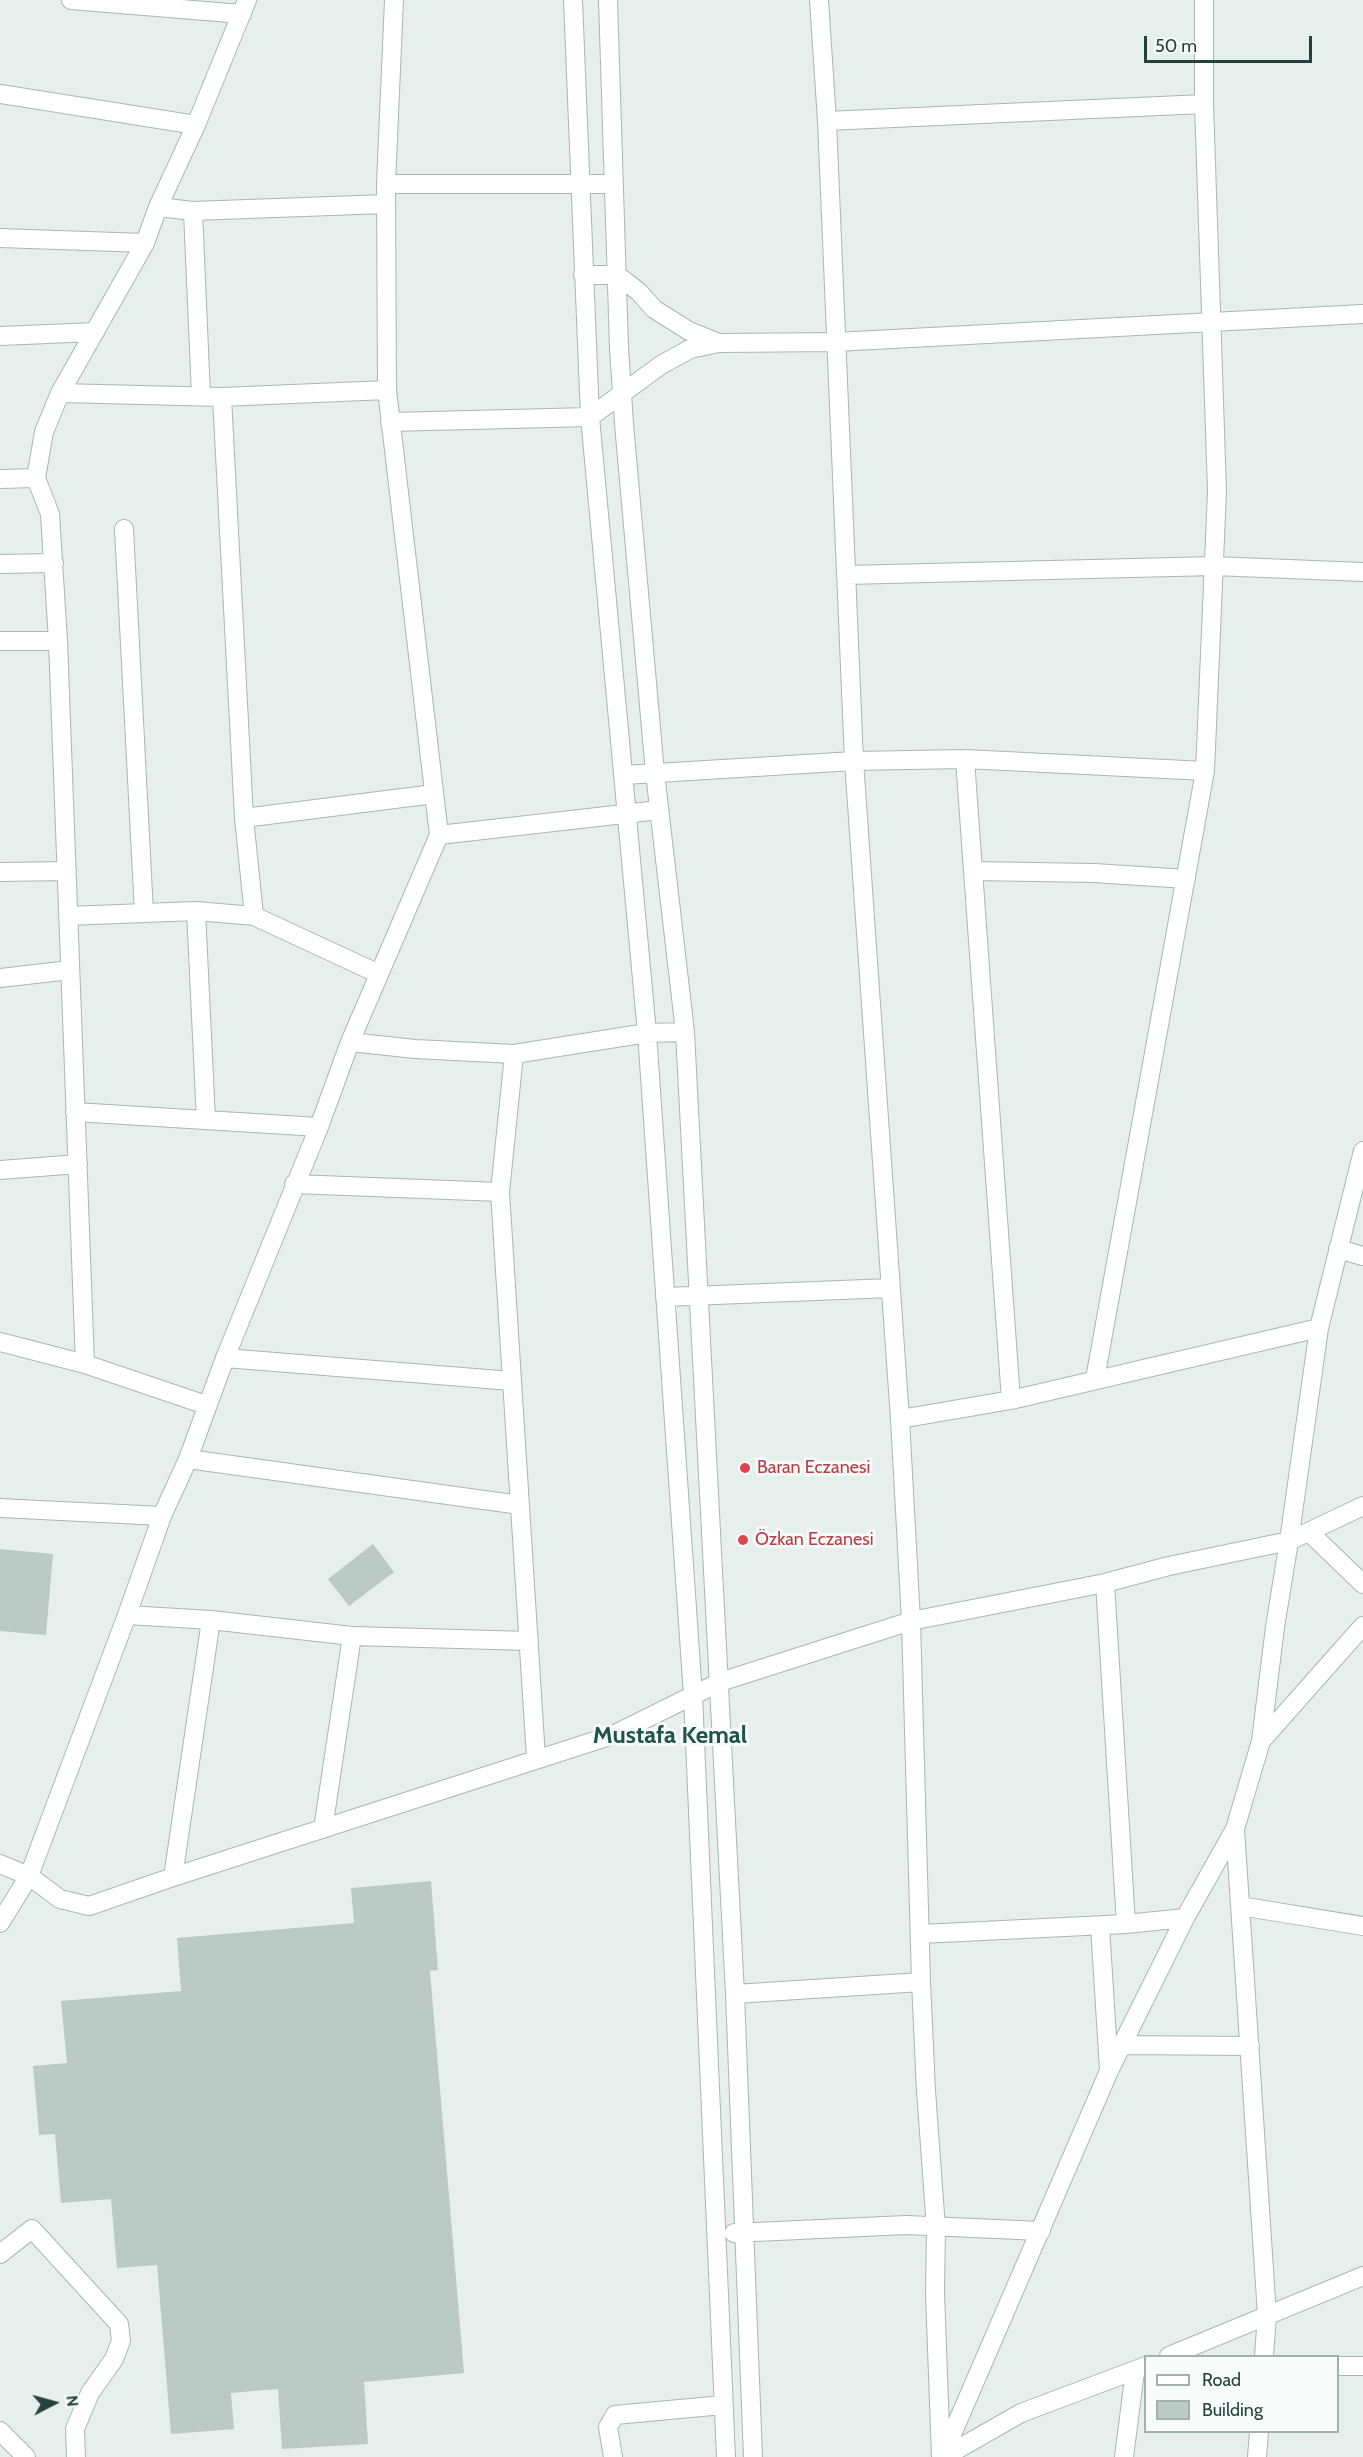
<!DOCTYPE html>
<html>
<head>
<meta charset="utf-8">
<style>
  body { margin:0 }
  #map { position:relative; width:1363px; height:2457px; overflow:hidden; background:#e6efeb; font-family:Cabin,sans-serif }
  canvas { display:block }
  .legend { position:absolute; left:1144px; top:2355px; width:195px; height:78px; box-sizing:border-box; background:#f7fbf9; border:2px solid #a3b1ad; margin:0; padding:8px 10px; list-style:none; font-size:18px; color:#24423a }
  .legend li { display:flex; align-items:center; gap:12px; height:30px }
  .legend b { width:30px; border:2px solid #a3b1ad }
  .north { position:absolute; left:24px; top:2373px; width:60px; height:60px; -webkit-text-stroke:4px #f7fbf9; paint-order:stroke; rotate:84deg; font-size:16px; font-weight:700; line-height:24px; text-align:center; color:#24423a }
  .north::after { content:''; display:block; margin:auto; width:21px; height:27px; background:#24423a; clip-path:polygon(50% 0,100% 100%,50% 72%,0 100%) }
  .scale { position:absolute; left:1144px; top:36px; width:168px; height:27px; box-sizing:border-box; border:3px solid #24423a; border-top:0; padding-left:8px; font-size:18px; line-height:21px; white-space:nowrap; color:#24423a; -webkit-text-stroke:4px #f7fbf9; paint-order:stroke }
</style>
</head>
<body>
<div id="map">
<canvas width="1363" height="2457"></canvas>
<ul class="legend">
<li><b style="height:8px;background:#fff"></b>Road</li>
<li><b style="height:16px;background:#bbcac4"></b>Building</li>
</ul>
<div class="north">N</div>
<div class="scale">50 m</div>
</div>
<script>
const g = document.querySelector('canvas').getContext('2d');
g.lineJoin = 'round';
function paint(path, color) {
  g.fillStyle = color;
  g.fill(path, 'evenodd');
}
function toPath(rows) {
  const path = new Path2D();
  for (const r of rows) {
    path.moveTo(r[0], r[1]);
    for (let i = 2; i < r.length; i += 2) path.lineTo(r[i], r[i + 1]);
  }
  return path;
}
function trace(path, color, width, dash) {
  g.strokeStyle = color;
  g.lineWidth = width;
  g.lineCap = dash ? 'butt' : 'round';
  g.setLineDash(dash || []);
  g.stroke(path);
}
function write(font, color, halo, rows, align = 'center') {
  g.font = font + ' Cabin,sans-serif';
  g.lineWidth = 6;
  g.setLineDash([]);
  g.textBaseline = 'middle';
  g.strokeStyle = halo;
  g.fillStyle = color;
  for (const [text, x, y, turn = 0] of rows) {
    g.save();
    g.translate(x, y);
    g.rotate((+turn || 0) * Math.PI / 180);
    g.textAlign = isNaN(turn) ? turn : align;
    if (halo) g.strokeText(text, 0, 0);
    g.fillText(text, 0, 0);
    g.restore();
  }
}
const building = toPath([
  [373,1544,394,1572,349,1606,328,1579],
  [0,1549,53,1554,46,1635,0,1631],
  [431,1881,438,1970,430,1971,464,2373,364,2382,368,2444,282,2449,278,2389,231,2393,234,2429,171,2434,157,2265,117,2268,111,2199,61,2203,55,2134,39,2135,33,2066,67,2063,61,2001,181,1991,177,1938,354,1923,351,1888]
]);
const minor = toPath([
  [71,0,242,14],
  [394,0,386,184,387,390,439,835,659,810],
  [573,0,590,417,647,1033,693,1695,726,2457],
  [608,0,619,348,624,424,655,773,685,1032,735,1994,753,2457],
  [819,0,827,121,854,761,900,1419,911,1621,921,1982,926,2091,936,2228,935,2293,941,2457],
  [0,94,196,125],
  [827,121,1204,104],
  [386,184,613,184],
  [158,207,196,125,247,0],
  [193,211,201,396],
  [0,238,145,243],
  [583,275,617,275,639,292,654,309,689,331,719,343],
  [0,336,95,332],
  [60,393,222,397,387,390],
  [222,397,244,818,254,916],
  [390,422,590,417,661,365,690,349,719,343,836,342,1363,314],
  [0,479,36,478],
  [124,529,144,913],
  [0,564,54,563],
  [846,575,1214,566,1363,572],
  [0,641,58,641],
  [965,759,1011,1400],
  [624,775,854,761,965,759,1205,771],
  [244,818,434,794],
  [973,871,1094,873,1186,879],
  [0,872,67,871],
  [196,911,206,1120],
  [68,916,196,911,254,916,379,974],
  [0,978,70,970],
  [350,1042,415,1049,514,1054,647,1033,685,1032],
  [514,1054,500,1192,536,1758],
  [75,1112,319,1127],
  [0,1170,78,1164],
  [294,1184,500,1192],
  [1338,1249,1363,1256],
  [665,1297,891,1288],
  [0,1342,85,1364,206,1405],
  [225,1358,512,1381],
  [85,1364,58,641,50,514,36,478,44,432,60,393,145,243,158,207,193,211,386,204],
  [1095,1379,1205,771,1217,491,1204,104,1204,0],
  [900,1419,1011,1400,1319,1328],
  [188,1459,520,1505],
  [0,1508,162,1516],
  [1309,1532,1363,1584],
  [1105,1583,1126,1924],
  [127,1615,211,1620,352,1636,529,1641],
  [1261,1741,1363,1626],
  [323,1829,352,1636],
  [1235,1829,1267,2315,1264,2356],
  [0,1864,29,1876,60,1899,89,1906,173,1877,613,1735,720,1682,911,1621,1105,1583,1169,1566,1289,1541,1363,1506],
  [173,1877,211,1620],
  [1240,1906,1363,1926],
  [0,1923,29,1876,127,1615,162,1516,188,1459,225,1358,319,1127,350,1042,439,835],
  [1100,1926,1109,2070],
  [921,1934,1126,1924,1185,1918],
  [735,1994,921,1982],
  [1122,2045,1250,2046],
  [734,2233,906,2225,1041,2231],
  [0,2254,32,2229,119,2324,121,2341,114,2359,90,2393,75,2429,76,2457],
  [1169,2356,1363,2276],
  [1338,2366,1363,2366],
  [0,2431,26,2457],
  [944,2453,1109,2071,1185,1918,1235,1829,1261,1741,1275,1627,1289,1541,1319,1328,1363,1151],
  [613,2457,608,2427,615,2415,723,2405],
  [944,2457,1021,2413,1146,2366],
  [1124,2457,1135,2371],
  [1257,2457,1259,2432]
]);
const markers = [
  [745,1468,6,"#e0444e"],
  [743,1540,6,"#e0444e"]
];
const healthNames = [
  ["Baran Eczanesi",757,1468],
  ["Özkan Eczanesi",755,1540]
];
const districtNames = [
  ["Mustafa Kemal",670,1736]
];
paint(building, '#bbcac4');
trace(minor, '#a8b8b2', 20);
trace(minor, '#fff', 18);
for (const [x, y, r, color] of markers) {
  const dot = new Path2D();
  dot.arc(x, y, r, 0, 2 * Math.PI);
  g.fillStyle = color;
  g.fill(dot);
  trace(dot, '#f7fbf9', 2);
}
write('18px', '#be3a42', '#f7fbf9', healthNames, 'left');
write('bold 24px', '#1f5548', '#f7fbf9', districtNames);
</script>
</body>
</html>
